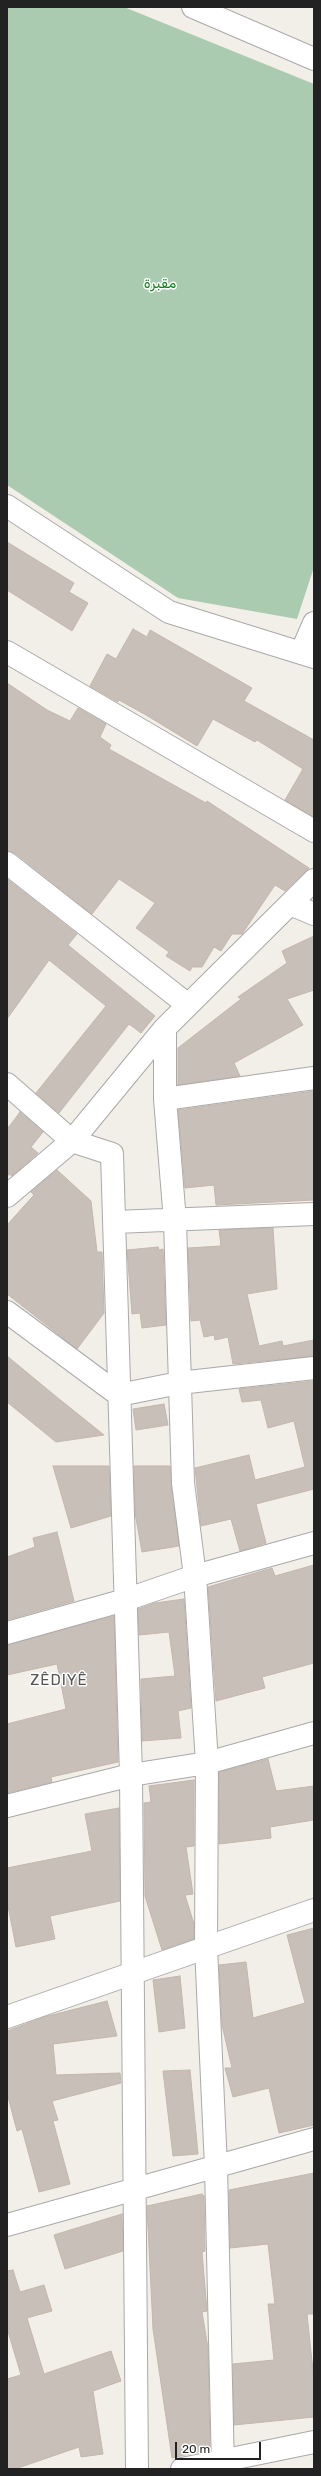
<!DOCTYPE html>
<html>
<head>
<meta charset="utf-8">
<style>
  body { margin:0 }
  #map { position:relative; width:321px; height:2476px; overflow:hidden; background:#f2efe9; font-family:Rubik,sans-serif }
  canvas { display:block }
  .frame { position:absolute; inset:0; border:8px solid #222; pointer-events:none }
  .scale { position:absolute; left:175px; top:2442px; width:86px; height:18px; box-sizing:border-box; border:2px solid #222; border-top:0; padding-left:5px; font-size:12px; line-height:14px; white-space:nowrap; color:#222; -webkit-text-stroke:3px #fff; paint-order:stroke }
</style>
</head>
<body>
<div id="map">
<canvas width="321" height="2476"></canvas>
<div class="frame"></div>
<div class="scale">20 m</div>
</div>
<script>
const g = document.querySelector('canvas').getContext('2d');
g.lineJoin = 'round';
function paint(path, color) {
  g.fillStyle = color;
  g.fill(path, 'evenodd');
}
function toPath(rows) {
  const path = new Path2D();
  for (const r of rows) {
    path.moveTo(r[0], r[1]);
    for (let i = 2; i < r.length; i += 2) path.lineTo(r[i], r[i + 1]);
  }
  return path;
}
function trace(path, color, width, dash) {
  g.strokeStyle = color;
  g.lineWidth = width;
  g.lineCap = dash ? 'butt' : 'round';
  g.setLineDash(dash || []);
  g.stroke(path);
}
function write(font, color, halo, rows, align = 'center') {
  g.font = font + ' Rubik,"Noto Naskh Arabic",sans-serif';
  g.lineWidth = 3;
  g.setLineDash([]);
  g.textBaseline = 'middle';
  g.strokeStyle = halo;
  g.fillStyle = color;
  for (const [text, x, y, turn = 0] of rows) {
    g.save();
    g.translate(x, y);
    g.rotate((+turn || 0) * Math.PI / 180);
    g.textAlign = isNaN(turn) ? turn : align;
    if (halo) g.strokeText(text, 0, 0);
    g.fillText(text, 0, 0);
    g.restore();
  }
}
const cemetery = toPath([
  [7,7,124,7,314,84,314,567,297,619,178,598,7,485]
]);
const building = toPath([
  [7,542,74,583,69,592,88,603,72,631,7,590,7,542],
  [133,629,147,637,150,630,252,688,244,701,314,740,314,817,285,800,303,769,257,740,255,742,213,719,197,746,146,715,119,700,118,702,90,686,107,654,116,659,133,629],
  [7,683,47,710,70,721,78,708,106,724,100,737,111,745,109,749,206,803,207,801,309,868,285,891,275,885,242,934,232,934,221,951,214,947,202,967,192,967,190,971,166,956,169,952,136,928,155,903,119,879,92,914,15,853,7,851,7,683],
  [7,879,77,934,68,945,155,1016,141,1033,129,1024,59,1113,36,1093,106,1006,49,960,7,1019,7,879],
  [314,936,314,990,287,999,303,1025,234,1063,240,1076,178,1085,178,1048,241,999,238,997,287,963,282,951,314,936],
  [314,1091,314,1200,216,1205,214,1185,185,1188,178,1110,314,1091],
  [20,1112,43,1132,31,1147,38,1153,12,1176,9,1174,7,1177,7,1126,9,1127,20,1112],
  [57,1170,91,1201,97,1252,102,1252,104,1313,77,1349,7,1294,7,1225,34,1195,31,1192,57,1170],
  [273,1228,277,1289,247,1294,259,1346,282,1341,283,1346,314,1340,314,1356,233,1364,228,1337,215,1340,214,1335,204,1337,200,1320,191,1321,188,1248,221,1246,219,1230,273,1228],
  [158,1247,159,1250,163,1249,166,1325,142,1328,140,1313,132,1314,127,1250,158,1247],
  [7,1356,53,1394,104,1435,56,1442,7,1402,7,1356],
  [314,1381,314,1489,256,1504,266,1543,240,1551,231,1519,201,1526,195,1468,249,1455,255,1480,305,1467,294,1421,268,1428,261,1400,242,1402,239,1389,314,1381],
  [164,1404,168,1425,136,1430,133,1409,164,1404],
  [53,1466,109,1466,111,1516,71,1528,53,1466],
  [134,1466,170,1466,179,1546,142,1552,135,1513,134,1466],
  [57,1532,74,1601,7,1620,7,1557,35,1547,33,1538,57,1532],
  [314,1565,314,1663,262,1677,265,1688,216,1701,208,1587,272,1568,275,1576,314,1565],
  [184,1599,191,1708,178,1711,181,1738,142,1741,141,1679,175,1676,169,1632,139,1635,138,1609,155,1603,184,1599],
  [114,1616,118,1762,51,1777,52,1782,7,1793,7,1724,66,1709,57,1664,7,1675,7,1645,114,1616],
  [268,1759,276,1791,314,1786,314,1820,270,1827,271,1838,219,1844,219,1772,268,1759],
  [194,1780,194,1846,186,1847,193,1894,185,1895,194,1924,194,1939,162,1950,145,1896,144,1803,151,1802,149,1786,194,1780],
  [119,1808,120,1901,50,1916,55,1939,16,1947,7,1901,7,1868,92,1851,85,1814,119,1808],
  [314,1928,314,2125,279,2133,269,2088,233,2097,225,2068,232,2068,222,2025,219,1965,246,1962,253,2018,305,2003,287,1935,314,1928],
  [180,1976,185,2028,159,2032,153,1980,180,1976],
  [107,2001,117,2036,53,2044,56,2075,120,2073,121,2083,52,2101,58,2120,53,2121,70,2184,39,2192,22,2129,17,2131,7,2093,7,2031,44,2017,107,2001],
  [190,2070,198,2154,173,2156,163,2071,190,2070],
  [314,2173,314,2314,307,2314,314,2380,314,2417,234,2425,233,2364,274,2360,268,2304,275,2304,268,2244,230,2248,229,2190,314,2173],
  [202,2194,204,2196,205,2251,202,2252,207,2311,202,2312,208,2348,210,2449,172,2458,153,2329,147,2206,202,2194],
  [122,2214,123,2251,65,2269,54,2235,122,2214],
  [13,2270,20,2292,44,2285,52,2311,27,2318,44,2374,111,2351,121,2381,93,2391,103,2454,81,2457,79,2447,15,2469,7,2469,7,2379,21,2375,7,2328,7,2271,13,2270]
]);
const minor = toPath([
  [193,7,314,59],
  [7,506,169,612,314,657],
  [7,652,314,831],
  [301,653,314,623],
  [7,863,188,1005],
  [290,904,314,914],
  [165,1028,165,1099,175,1221,183,1483,195,1576,207,1763,206,1947,216,2167,223,2469],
  [7,1084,72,1141,112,1154,131,1775,137,2469],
  [165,1099,314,1078],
  [7,1196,72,1141,165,1028,314,880],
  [115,1222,314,1214],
  [7,1312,119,1395,179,1383,314,1368],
  [7,1633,125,1600,195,1576,314,1543],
  [7,1806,131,1775,207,1763,314,1733],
  [7,2017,314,1910],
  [7,2225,314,2139],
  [182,2469,314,2442]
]);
const parkNames = [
  ["مقبرة",160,284]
];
const neighbourhoodNames = [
  ["ZÊDIYÊ",59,1681]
];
paint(cemetery, '#aacbaf');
paint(building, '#c7bfb8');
trace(building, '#c4b6ab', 1);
trace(minor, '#a9a9a9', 24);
trace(minor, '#fff', 22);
write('14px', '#0c8416', '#fff', parkNames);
g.letterSpacing = '1px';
write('15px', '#555', '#fff', neighbourhoodNames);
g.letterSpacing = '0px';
</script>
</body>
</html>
